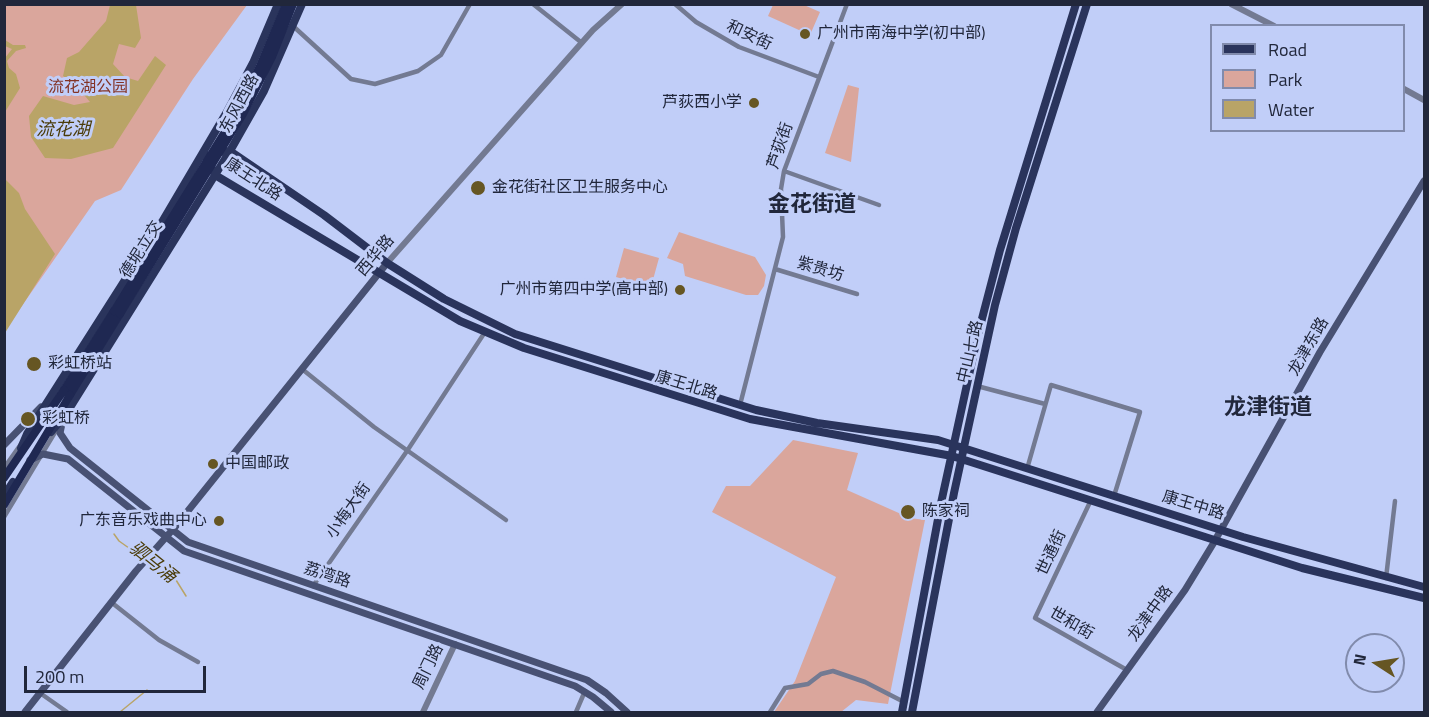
<!DOCTYPE html>
<html>
<head>
<meta charset="utf-8">
<style>
  body { margin:0 }
  #map { position:relative; width:1429px; height:717px; overflow:hidden; background:#c1cef8; font-family:"Titillium Web",sans-serif }
  canvas { display:block }
  .frame { position:absolute; inset:0; border:6px solid #21273b; pointer-events:none }
  .legend { position:absolute; left:1210px; top:24px; width:195px; height:108px; box-sizing:border-box; background:#c1cef8; border:2px solid #818bac; margin:0; padding:8px 10px; list-style:none; font-size:18px; color:#21273b }
  .legend li { display:flex; align-items:center; gap:12px; height:30px }
  .legend b { width:30px; border:2px solid #818bac }
  .north { position:absolute; left:1345px; top:633px; width:60px; height:60px; box-sizing:border-box; background:#c1cef8; border:2px solid #818bac; border-radius:50%; rotate:282deg; font-size:16px; font-weight:700; line-height:24px; text-align:center; color:#21273b }
  .north::after { content:''; display:block; margin:auto; width:21px; height:27px; background:#665623; clip-path:polygon(50% 0,100% 100%,50% 72%,0 100%) }
  .scale { position:absolute; left:24px; top:666px; width:182px; height:27px; box-sizing:border-box; border:3px solid #21273b; border-top:0; padding-left:8px; font-size:18px; line-height:21px; white-space:nowrap; color:#21273b; -webkit-text-stroke:4px #c1cef8; paint-order:stroke }
</style>
</head>
<body>
<div id="map">
<canvas width="1429" height="717"></canvas>
<div class="frame"></div>
<ul class="legend">
<li><b style="height:8px;background:#2a345c"></b>Road</li>
<li><b style="height:16px;background:#daa69c"></b>Park</li>
<li><b style="height:16px;background:#b9a467"></b>Water</li>
</ul>
<div class="north">N</div>
<div class="scale">200 m</div>
</div>
<script>
const g = document.querySelector('canvas').getContext('2d');
g.lineJoin = 'round';
function paint(path, color) {
  g.fillStyle = color;
  g.fill(path, 'evenodd');
}
function toPath(rows) {
  const path = new Path2D();
  for (const r of rows) {
    path.moveTo(r[0], r[1]);
    for (let i = 2; i < r.length; i += 2) path.lineTo(r[i], r[i + 1]);
  }
  return path;
}
function trace(path, color, width, dash) {
  g.strokeStyle = color;
  g.lineWidth = width;
  g.lineCap = dash ? 'butt' : 'round';
  g.setLineDash(dash || []);
  g.stroke(path);
}
function write(font, color, halo, rows, align = 'center') {
  g.font = font + ' "Titillium Web","Noto Sans SC",sans-serif';
  g.lineWidth = 6;
  g.setLineDash([]);
  g.textBaseline = 'middle';
  g.strokeStyle = halo;
  g.fillStyle = color;
  for (const [text, x, y, turn = 0] of rows) {
    g.save();
    g.translate(x, y);
    g.rotate((+turn || 0) * Math.PI / 180);
    g.textAlign = isNaN(turn) ? turn : align;
    if (halo) g.strokeText(text, 0, 0);
    g.fillText(text, 0, 0);
    g.restore();
  }
}
const green = toPath([
  [5,5,247,5,193,79,121,190,95,201,5,330],
  [773,5,804,5,820,12,810,35,768,16],
  [848,85,859,88,851,162,825,153],
  [679,232,755,257,766,275,764,286,758,295,746,295,685,276,683,264,667,258],
  [624,248,659,258,651,287,616,277],
  [793,440,858,453,847,490,910,518,925,520,888,704,856,700,841,712,774,712,795,681,836,577,712,512,726,486,750,486]
]);
const water = toPath([
  [110,5,136,5,141,38,135,48,119,44,113,64,125,77,138,81,155,56,166,65,113,148,71,159,45,158,31,137,29,116,43,96,74,105,90,102,75,84,63,76,67,58,79,52,106,21],
  [5,40,13,45,25,45,26,48,16,51,7,61,9,68,16,74,20,88,5,112,5,58,12,49,5,46],
  [5,179,19,193,25,209,55,254,5,333]
]);
const stream = toPath([
  [114,534,119,541,143,558],
  [147,560,176,580,186,596],
  [120,712,147,690]
]);
const minor = toPath([
  [533,4,582,43],
  [675,4,696,22,739,47,819,77],
  [293,26,351,79,375,84,418,71,441,55,470,4],
  [784,171,879,205],
  [775,269,857,294],
  [302,369,374,427,506,520],
  [977,386,1045,404],
  [740,405,783,237,781,189,784,171,847,4],
  [4,468,21,444],
  [1027,469,1051,385,1140,412,1114,496],
  [1091,500,1035,618,1127,670],
  [4,517,57,429],
  [1386,578,1395,501],
  [313,586,407,451,485,332],
  [111,602,159,640,198,662],
  [40,693,67,712],
  [576,712,585,691],
  [770,712,785,688,808,684,821,674,833,671,865,682,904,702]
]);
const tertiary = toPath([
  [1231,4,1274,26],
  [1404,89,1424,100],
  [387,263,593,30,622,4],
  [423,712,455,644]
]);
const secondary = toPath([
  [63,419,60,433,70,448,188,542,587,680,606,693,627,712],
  [4,445,41,407],
  [30,460,43,454,68,459,184,551,575,686,593,697,611,712],
  [25,712,136,571,175,527,387,263],
  [1097,712,1185,590,1213,544,1320,352,1424,181]
]);
const primary = toPath([
  [204,152,215,175,460,321,524,348,750,419,952,456,1302,568,1424,598],
  [217,152,230,151,324,215,387,263,444,299,515,334,756,410,817,423,938,440,1243,537,1424,587],
  [51,432,66,414,230,151,264,91,302,4],
  [21,448,27,434,162,222,228,110,253,63,278,4],
  [4,496,13,482],
  [902,712,941,503,978,334,1000,250,1076,4],
  [912,712,954,493,995,305,1016,228,1087,4]
]);
const trunk = toPath([
  [64,390,114,311],
  [70,395,120,314]
]);
const trunkBridge = toPath([
  [114,311,231,122,260,66,286,4],
  [120,314,243,114,272,57,293,4],
  [4,478,64,390],
  [4,505,70,395]
]);
const markers = [
  [805,34,6,"#665623"],
  [754,103,6,"#665623"],
  [478,188,8,"#665623"],
  [680,290,6,"#665623"],
  [34,364,8,"#665623"],
  [28,419,8,"#665623"],
  [213,464,6,"#665623"],
  [908,512,8,"#665623"],
  [219,521,6,"#665623"]
];
const poiNames = [
  ["广州市南海中学(初中部)",817,34],
  ["芦荻西小学",742,103,"right"],
  ["金花街社区卫生服务中心",492,188],
  ["广州市第四中学(高中部)",668,290,"right"],
  ["彩虹桥站",48,364],
  ["彩虹桥",42,419],
  ["中国邮政",225,464],
  ["陈家祠",922,512],
  ["广东音乐戏曲中心",207,521,"right"]
];
const streetNames = [
  ["和安街",749,36,25],
  ["东风西路",240,104,-62],
  ["芦荻街",781,146,-71],
  ["康王北路",253,180,33],
  ["德坭立交",142,250,-58],
  ["西华路",376,256,-50],
  ["紫贵坊",820,270,17],
  ["龙津东路",1309,347,-60],
  ["中山七路",971,352,-77],
  ["康王北路",686,386,17],
  ["康王中路",1193,506,17],
  ["小梅大街",349,511,-55],
  ["世通街",1052,553,-65],
  ["荔湾路",327,576,18],
  ["龙津中路",1151,614,-54],
  ["世和街",1071,624,30],
  ["周门路",429,667,-64]
];
const parkNames = [
  ["流花湖公园",88,88]
];
const waterNames = [
  ["流花湖",63,131],
  ["驷马涌",152,563,39]
];
const districtNames = [
  ["金花街道",812,206],
  ["龙津街道",1268,409]
];
paint(green, '#daa69c');
paint(water, '#b9a467');
trace(stream, '#b9a467', 1.5);
trace(minor, '#737a92', 4.5);
trace(tertiary, '#737a92', 6);
trace(secondary, '#485173', 7);
trace(primary, '#2a345c', 8);
trace(trunk, '#1f2852', 8);
trace(trunkBridge, '#1f2852', 8);
for (const [x, y, r, color] of markers) {
  const dot = new Path2D();
  dot.arc(x, y, r, 0, 2 * Math.PI);
  g.fillStyle = color;
  g.fill(dot);
  trace(dot, '#c1cef8', 2);
}
write('16px', '#21273b', '#c1cef8', poiNames, 'left');
write('16px', '#21273b', '#c1cef8', streetNames);
write('16px', '#833325', '#c1cef8', parkNames);
write('italic 18px', '#4a3b07', '#c1cef8', waterNames);
write('bold 22px', '#21273b', '#c1cef8', districtNames);
</script>
</body>
</html>
